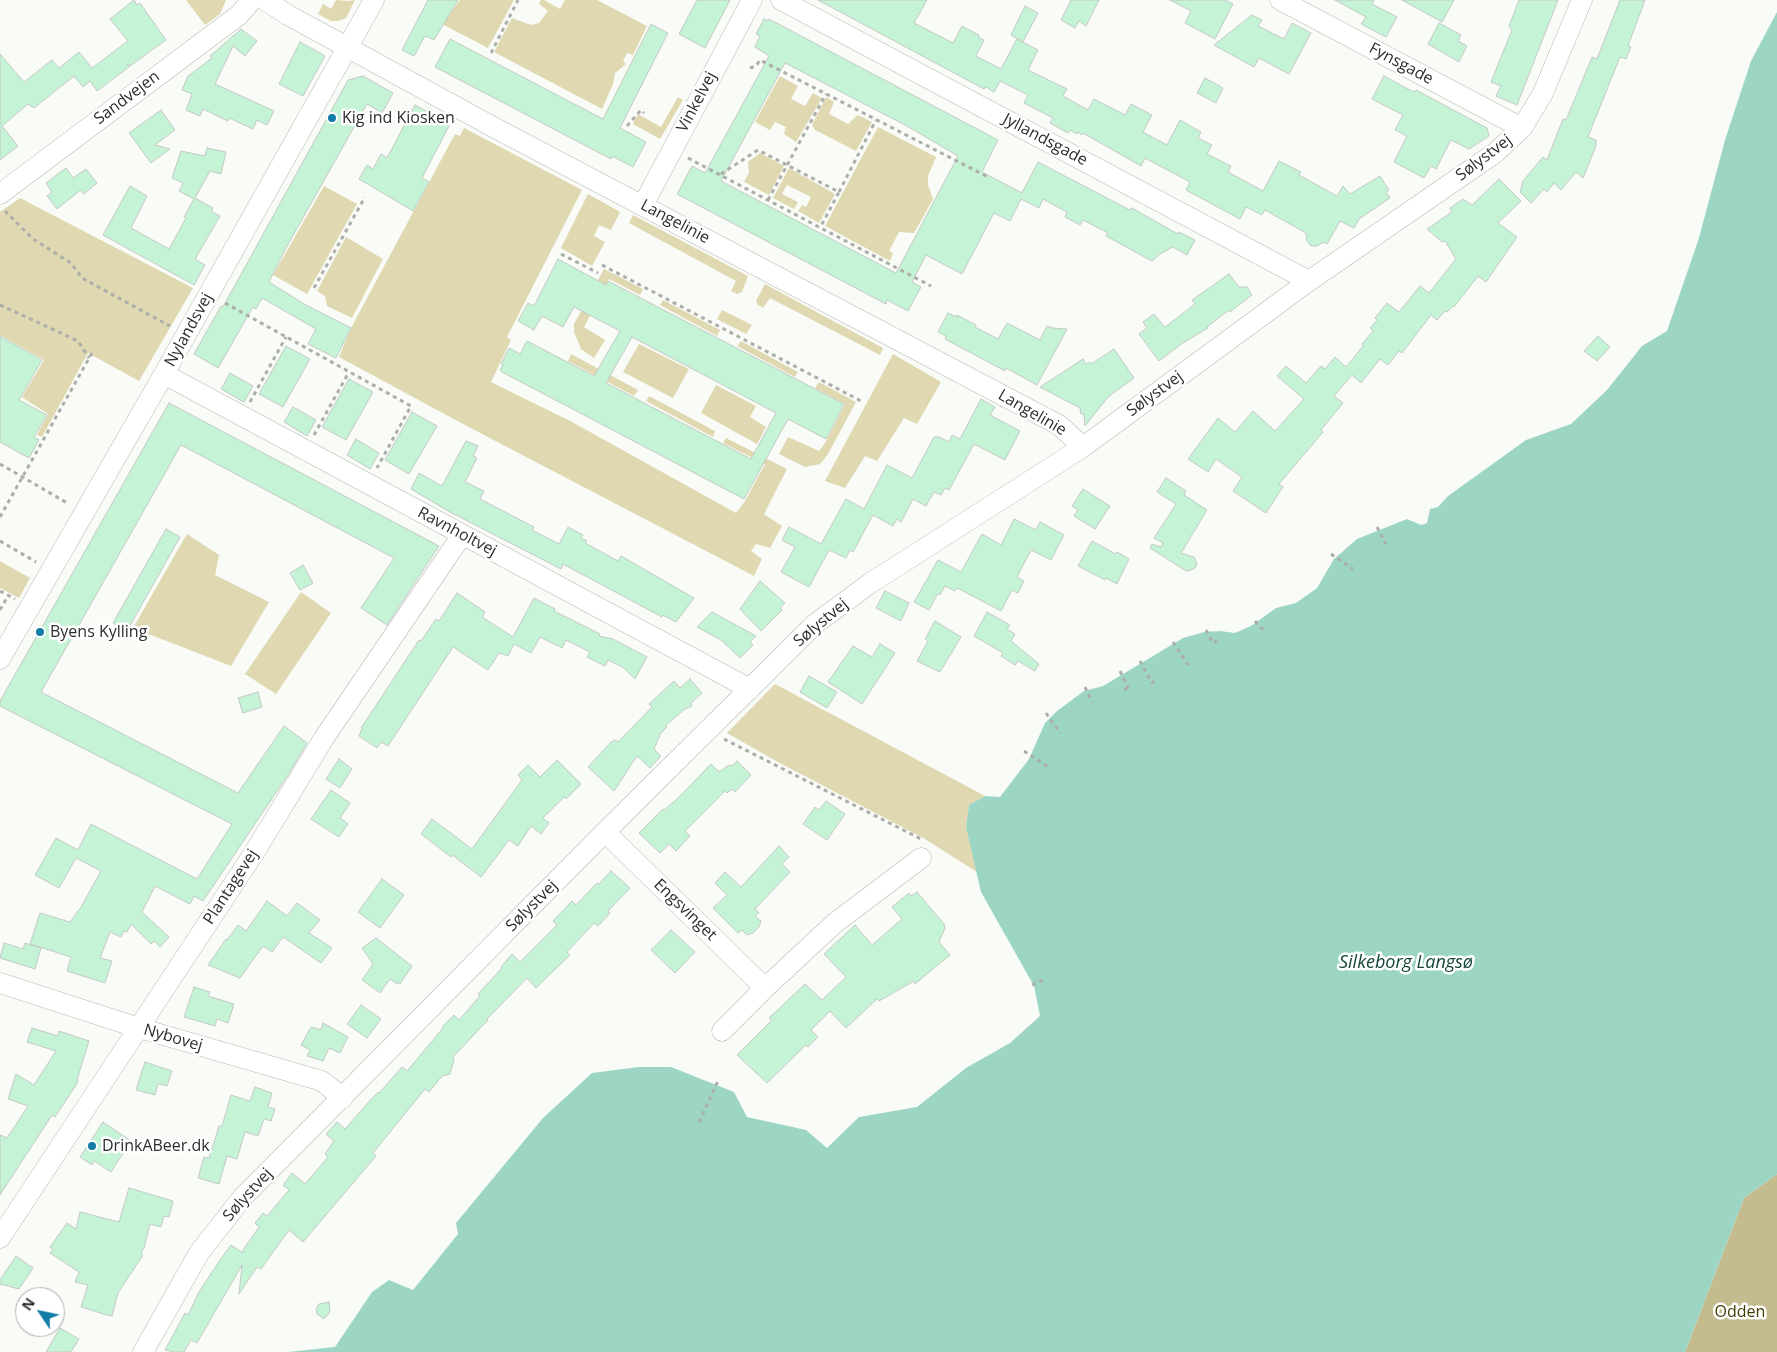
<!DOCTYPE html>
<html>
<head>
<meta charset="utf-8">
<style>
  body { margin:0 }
  #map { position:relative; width:1777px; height:1352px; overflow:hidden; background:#f8fbf6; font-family:"Open Sans",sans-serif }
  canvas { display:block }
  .north { position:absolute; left:15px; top:1287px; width:50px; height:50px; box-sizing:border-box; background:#fff; border:1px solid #ababab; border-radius:50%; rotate:304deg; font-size:14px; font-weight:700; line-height:20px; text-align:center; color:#2c2e2c }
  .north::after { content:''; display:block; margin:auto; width:18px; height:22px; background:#117ca6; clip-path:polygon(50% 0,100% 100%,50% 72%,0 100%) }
</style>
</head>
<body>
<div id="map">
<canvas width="1777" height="1352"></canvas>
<div class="north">N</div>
</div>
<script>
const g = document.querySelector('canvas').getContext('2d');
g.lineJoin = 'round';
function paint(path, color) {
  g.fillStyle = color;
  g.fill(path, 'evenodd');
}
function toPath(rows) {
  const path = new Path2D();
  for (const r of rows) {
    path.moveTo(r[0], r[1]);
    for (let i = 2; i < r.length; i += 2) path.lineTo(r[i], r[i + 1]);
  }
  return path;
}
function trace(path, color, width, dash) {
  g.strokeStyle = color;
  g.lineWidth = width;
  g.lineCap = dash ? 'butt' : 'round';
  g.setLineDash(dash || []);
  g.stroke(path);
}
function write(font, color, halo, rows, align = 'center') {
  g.font = font + ' "Open Sans",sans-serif';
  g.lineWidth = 5;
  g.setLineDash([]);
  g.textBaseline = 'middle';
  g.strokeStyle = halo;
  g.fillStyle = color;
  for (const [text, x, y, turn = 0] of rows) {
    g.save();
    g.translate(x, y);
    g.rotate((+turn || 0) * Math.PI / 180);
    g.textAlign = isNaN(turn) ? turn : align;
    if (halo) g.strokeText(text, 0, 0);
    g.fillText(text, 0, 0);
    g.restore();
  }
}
const green = toPath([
  [186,0,226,0,220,14,205,25],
  [336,0,349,1,355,0,346,18,338,21,331,21,318,14,323,4,331,9],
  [460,0,514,0,488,48,442,24],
  [541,0,544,0,560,9,565,0,597,0,647,26,633,55,627,53,623,61,626,64,615,73,613,84,602,109,494,52,512,18,531,25,539,23,548,11,539,4],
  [780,76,798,86,791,99,805,106,813,93,822,98,796,142,784,134,786,127,775,122,770,130,755,122],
  [678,97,683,100,660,139,633,124,638,114,661,127],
  [826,97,834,102,829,114,848,124,858,115,872,122,856,151,815,130,812,125],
  [878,127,936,157,928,176,928,185,933,199,914,233,899,232,889,251,893,253,890,261,825,226],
  [464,128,582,190,507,337,511,340,491,382,572,422,736,513,745,501,765,464,723,443,726,438,787,469,764,514,782,526,770,548,756,544,751,551,762,559,754,576,463,424,339,357,351,328,455,134,460,136],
  [760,153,784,166,769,195,744,182,749,173,748,162],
  [789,168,835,194,819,223,798,211,802,205,806,207,811,197,787,185,782,194,798,202,794,209,773,198],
  [324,186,357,204,307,294,273,275],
  [588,194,620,212,611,230,599,225,594,236,605,242,592,266,561,248],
  [20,198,193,288,139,381,88,353,42,437,37,435,48,414,22,397,44,360,0,335,0,212],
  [633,215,748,276,742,292,737,294,731,291,736,281,629,223],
  [346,237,383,259,352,318,327,306,325,296,317,291],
  [604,269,643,289,640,295,609,279,584,327,605,340,594,358,581,349,574,332,574,324],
  [765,284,883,348,880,355,770,298,763,308,758,305,756,301],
  [663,300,720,330,717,336,660,305],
  [722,310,752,325,746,334,717,319],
  [741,341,798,372,795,377,737,346],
  [639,344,689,369,673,398,623,372],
  [571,354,638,390,634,396,568,361],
  [893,354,941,382,917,424,904,418,877,461,865,456,845,488,825,481],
  [819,382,856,402,828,454,820,464,805,467,779,454,788,437,819,451,825,443,845,404,815,388],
  [716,385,756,406,750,417,766,427,757,444,701,413],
  [649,396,715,431,713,437,646,401],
  [187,534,219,555,215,575,269,602,231,666,133,628],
  [0,561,30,578,19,598,0,588],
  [301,592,331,613,276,694,245,674],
  [775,684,985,796,969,805,966,827,977,872,925,839,776,761,727,733]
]);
const forest = toPath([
  [1777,1174,1777,1352,1685,1352,1744,1198]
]);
const water = toPath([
  [1777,12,1777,1174,1744,1198,1685,1352,288,1352,335,1347,372,1292,389,1280,413,1290,458,1234,456,1223,543,1118,592,1073,639,1067,671,1067,734,1092,747,1117,806,1130,827,1148,859,1117,917,1107,966,1068,1010,1043,1040,1016,1034,986,981,892,966,827,969,805,985,796,1000,797,1029,759,1045,723,1057,711,1084,691,1103,686,1183,638,1204,632,1220,631,1235,633,1251,626,1276,608,1296,603,1317,588,1334,559,1357,539,1407,519,1421,525,1427,523,1430,509,1438,507,1448,496,1526,440,1571,424,1607,390,1642,346,1667,331,1699,238,1725,140,1751,61]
]);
const building = toPath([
  [134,0,137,5,140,3,166,40,130,66,127,64,129,67,97,91,90,81,83,87,74,76,34,108,28,104,2,126,18,146,0,160,0,54,24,82,52,60,59,68,79,52,92,68,128,41,110,19,134,0],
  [428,0,458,0,434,40,425,36,414,56,402,50,428,0],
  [697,0,730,0,705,48,679,34,697,0],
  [818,0,927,0,914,23,953,43,962,26,979,35,978,37,984,40,976,56,1001,69,1017,39,1038,50,1028,70,1067,89,1063,96,1088,110,1094,99,1125,115,1131,104,1152,115,1143,132,1167,145,1180,120,1201,132,1198,138,1212,145,1207,154,1231,166,1228,172,1263,191,1279,161,1301,172,1299,175,1337,196,1343,186,1350,194,1380,176,1389,190,1386,192,1390,198,1359,219,1354,228,1340,221,1327,244,1324,242,1317,246,1311,246,1307,241,1306,233,1265,210,1262,215,1246,207,1240,219,1186,190,1190,182,1145,158,1141,166,1083,133,1082,135,1078,132,1077,134,1070,130,1068,133,1050,123,1053,118,1024,103,1028,95,1000,81,994,92,986,87,984,89,818,0],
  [1071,0,1099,0,1086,26,1079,21,1075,28,1061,20,1071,0],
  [1170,0,1225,0,1233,4,1215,39,1185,23,1191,11,1170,0],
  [1335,0,1374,0,1372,4,1397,17,1386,37,1382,35,1361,24,1366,17,1335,0],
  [1402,0,1454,0,1442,22,1402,0],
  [1519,0,1558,0,1517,105,1496,96,1501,86,1491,82,1512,30,1509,26,1519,0],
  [1620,0,1645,0,1628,46,1631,47,1626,59,1620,57,1588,137,1596,140,1596,146,1583,178,1576,172,1561,190,1554,183,1547,192,1544,189,1531,203,1520,192,1523,181,1543,157,1547,160,1563,119,1566,120,1592,57,1597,59,1620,0],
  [1025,6,1038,13,1023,42,1011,35,1025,6],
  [1252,15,1262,20,1258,26,1284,39,1292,23,1311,33,1289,74,1259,58,1254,67,1214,45,1252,15],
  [764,19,768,21,769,19,998,140,982,172,1022,193,1038,162,1130,210,1132,208,1178,234,1179,232,1195,240,1187,255,1173,247,1160,254,1152,261,1106,236,1108,233,1083,220,1080,225,1065,217,1067,212,1043,199,1039,208,1021,199,1010,221,994,213,962,274,926,255,912,282,921,287,908,311,887,300,886,304,677,194,692,166,705,173,769,56,755,47,760,36,756,34,764,19],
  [785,63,907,126,958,156,896,273,721,181,785,63],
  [1439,23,1461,35,1458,41,1467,46,1459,62,1428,44,1439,23],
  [651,24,668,33,620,128,646,142,633,167,612,156,611,159,435,67,450,39,603,119,651,24],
  [241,29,257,41,245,56,233,46,215,84,274,111,267,125,257,120,253,129,229,118,228,121,203,109,200,116,186,110,192,94,182,90,188,76,212,58,210,56,241,29],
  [300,42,325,56,303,96,279,84,300,42],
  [363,76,393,93,382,113,367,104,286,248,269,282,306,305,351,328,336,358,308,344,316,329,262,298,256,309,253,307,218,368,194,354,221,306,223,307,348,80,363,76],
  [1384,76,1408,89,1415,92,1416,90,1487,128,1489,136,1469,149,1451,140,1436,169,1431,166,1424,178,1394,162,1407,136,1395,130,1403,115,1372,99,1384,76],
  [1205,78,1223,88,1216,103,1197,93,1205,78],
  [415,105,450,124,422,178,429,182,413,211,359,179,367,165,373,169,381,154,387,158,415,105],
  [161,110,175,130,155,145,170,149,151,163,129,133,161,110],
  [207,148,226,152,221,174,210,171,195,198,213,208,211,211,220,216,195,259,205,265,194,285,103,235,130,186,147,196,131,228,169,249,186,218,184,217,194,199,179,191,183,183,172,178,181,151,205,156,207,148],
  [66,168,73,178,86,169,97,183,84,194,81,190,57,209,47,196,52,192,46,183,66,168],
  [1499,179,1521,201,1498,223,1517,237,1486,282,1478,276,1454,307,1453,306,1447,312,1445,311,1437,320,1431,315,1402,353,1399,351,1388,365,1380,359,1361,383,1352,375,1334,396,1343,403,1321,430,1323,432,1279,484,1283,487,1266,513,1233,491,1242,477,1216,459,1208,472,1188,459,1218,418,1235,432,1253,411,1275,431,1304,399,1277,376,1286,366,1306,383,1321,366,1325,369,1335,357,1346,367,1363,346,1362,344,1373,331,1370,328,1377,320,1375,318,1387,303,1399,312,1420,286,1429,293,1456,259,1445,241,1442,242,1427,229,1452,212,1450,208,1463,199,1472,205,1499,179],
  [558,259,606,285,608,281,844,404,826,439,788,419,744,499,502,372,500,370,503,365,501,364,509,348,520,354,527,341,594,376,620,331,574,307,563,327,542,316,534,330,518,321,528,303,534,306,558,259],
  [632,337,776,413,751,459,606,383,632,337],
  [1229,274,1239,287,1247,287,1252,295,1230,312,1229,310,1207,327,1208,328,1183,343,1159,361,1139,334,1147,328,1143,322,1154,314,1165,327,1195,304,1192,300,1229,274],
  [948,313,957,317,957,315,976,325,975,327,998,339,1007,323,1040,340,1047,326,1052,328,1067,329,1037,385,1006,368,1005,371,945,339,946,336,938,332,948,313],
  [0,336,42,360,19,400,47,415,34,437,39,440,29,458,0,442,0,336],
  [1598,336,1610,347,1597,361,1584,351,1598,336],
  [286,346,310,359,283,407,259,394,286,346],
  [1114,349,1134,378,1108,397,1085,426,1084,414,1081,414,1080,408,1040,387,1083,359,1086,364,1090,362,1091,364,1114,349],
  [230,373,253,386,244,402,221,389,230,373],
  [349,379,373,392,346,440,322,427,349,379],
  [981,399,995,407,990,415,1020,431,1005,460,974,444,949,490,945,488,941,495,934,492,926,506,913,499,901,522,897,519,893,526,873,515,853,552,850,550,846,558,829,550,809,587,781,572,795,547,782,540,789,527,821,544,846,499,864,509,887,465,912,478,934,437,939,437,949,442,952,435,960,439,981,399],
  [169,403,439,546,387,625,361,608,394,558,181,445,41,692,238,793,284,726,307,743,288,775,203,901,194,896,190,904,155,886,142,912,169,937,160,947,154,941,151,944,131,924,127,932,124,931,121,937,110,932,100,958,112,961,105,983,67,971,71,957,30,944,40,913,70,922,81,907,101,871,76,858,59,888,35,875,56,838,78,850,91,824,197,879,232,824,0,706,0,701,169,403],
  [293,407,316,420,307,436,284,422,293,407],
  [412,412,437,426,409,474,385,460,412,412],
  [356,439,379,453,370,469,347,455,356,439],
  [466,441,478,446,473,456,477,458,465,482,484,491,480,499,534,527,532,530,559,544,568,527,583,535,581,538,587,541,585,543,618,561,621,556,694,598,676,622,663,615,662,617,563,564,561,569,448,511,411,489,419,473,442,486,466,441],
  [1166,478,1186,491,1184,495,1207,510,1181,553,1194,557,1197,563,1195,568,1191,570,1186,571,1150,548,1152,544,1161,547,1163,543,1154,538,1176,504,1157,492,1166,478],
  [1083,489,1110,506,1095,529,1074,516,1078,510,1072,506,1083,489],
  [1014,519,1036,530,1040,522,1064,535,1051,560,1031,550,1017,577,1024,581,1018,593,1012,590,1001,611,965,592,957,588,955,591,945,586,940,595,938,593,929,610,914,602,938,560,961,572,982,534,1001,545,1014,519],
  [166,529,180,537,127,631,113,623,166,529],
  [1092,541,1116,554,1117,552,1129,559,1117,584,1106,578,1105,580,1078,566,1092,541],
  [303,565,313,583,300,590,290,573,303,565],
  [760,581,785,603,780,608,782,610,761,631,740,609,760,581],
  [885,591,909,603,901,621,876,608,885,591],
  [457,593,485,612,482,617,513,637,534,598,555,609,554,611,600,634,599,636,613,639,647,657,635,679,624,668,608,660,605,666,587,657,590,652,566,640,562,648,540,637,531,653,514,644,508,656,499,653,488,670,453,647,388,746,381,742,377,748,359,736,362,729,361,728,419,640,421,641,436,619,439,621,457,593],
  [712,612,756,636,750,642,753,645,740,658,721,640,697,627,712,612],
  [987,612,1010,625,1007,629,1015,634,1011,641,1039,664,1035,671,1018,661,1015,665,1001,656,1003,653,974,636,987,612],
  [935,621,961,637,940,672,917,661,928,641,925,639,935,621],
  [880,644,895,653,862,704,828,682,853,646,872,657,880,644],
  [809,676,837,692,827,708,800,692,809,676],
  [690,679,702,693,691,703,692,706,685,709,665,726,667,727,661,733,654,749,661,756,650,768,637,756,614,791,588,767,611,742,615,740,618,742,652,707,649,704,674,681,680,688,690,679],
  [258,692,262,707,243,713,238,698,258,692],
  [339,759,352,769,340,788,326,779,339,759],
  [557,760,581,784,566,799,564,797,543,818,549,823,541,834,531,826,518,846,509,840,481,877,452,855,451,857,421,834,432,819,472,849,522,780,518,775,528,765,540,777,557,760],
  [737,761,751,775,735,792,732,789,727,793,725,791,685,831,690,836,676,851,669,844,660,853,639,833,663,809,664,810,677,799,711,764,719,772,729,765,732,766,737,761],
  [331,790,350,803,340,818,348,824,339,837,311,819,331,790],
  [826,801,845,814,827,840,803,824,815,807,819,810,826,801],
  [779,846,789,857,782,864,790,872,755,909,759,913,755,916,761,921,759,927,753,933,747,935,742,930,738,933,713,908,727,895,715,883,725,872,741,887,779,846],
  [611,871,630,888,608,911,610,913,598,926,594,923,567,952,570,955,536,988,527,978,487,1019,488,1020,453,1057,454,1059,450,1074,442,1076,429,1092,425,1089,373,1153,376,1156,303,1242,289,1230,261,1269,257,1267,239,1294,242,1265,197,1343,191,1340,184,1352,174,1352,165,1350,185,1313,188,1315,199,1292,220,1260,231,1245,243,1253,243,1250,259,1227,255,1223,263,1213,267,1216,289,1190,283,1185,292,1173,305,1184,328,1157,325,1154,334,1141,326,1134,337,1122,345,1129,366,1105,378,1092,379,1093,402,1067,407,1071,443,1028,442,1027,454,1015,459,1020,480,996,478,994,502,968,501,967,512,954,520,962,557,925,553,921,572,901,576,905,597,883,599,884,611,871],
  [382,879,404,895,380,928,358,912,382,879],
  [917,892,944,924,945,928,939,942,950,955,915,984,914,981,879,1001,877,999,846,1028,830,1011,811,1030,818,1037,808,1047,806,1045,767,1083,737,1055,772,1020,769,1018,805,984,822,1000,846,977,824,954,855,925,872,945,902,919,892,907,909,893,911,896,917,892],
  [267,901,287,916,297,903,320,920,309,933,332,948,321,963,283,937,272,952,263,946,240,978,208,965,226,939,227,940,238,925,246,931,267,901],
  [671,930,695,952,675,973,651,950,671,930],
  [376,938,412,966,400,984,398,982,397,984,390,979,380,993,362,980,373,964,362,948,376,938],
  [4,943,23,949,25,943,41,948,35,969,0,958,4,943],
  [194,987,210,992,208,996,234,1004,228,1023,217,1019,215,1026,184,1017,194,987],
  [361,1005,381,1019,367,1038,347,1024,361,1005],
  [323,1023,348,1037,340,1053,329,1048,323,1061,307,1056,310,1050,301,1045,311,1027,321,1030,323,1023],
  [32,1028,58,1036,59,1031,89,1041,77,1080,78,1082,55,1117,52,1115,0,1195,0,1135,7,1138,28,1106,8,1099,16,1074,34,1085,56,1051,27,1042,32,1028],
  [145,1062,172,1071,167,1086,158,1084,155,1095,136,1090,145,1062],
  [255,1087,272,1093,268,1107,275,1109,271,1121,264,1119,258,1136,245,1132,237,1159,227,1156,219,1184,198,1178,204,1157,209,1158,219,1126,222,1126,231,1095,250,1101,255,1087],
  [103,1122,131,1141,111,1172,94,1161,92,1165,80,1157,103,1122],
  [129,1188,173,1201,169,1217,164,1216,161,1227,150,1224,144,1248,141,1253,143,1255,118,1293,112,1316,107,1315,81,1307,88,1285,75,1282,79,1272,50,1253,53,1249,50,1247,67,1223,76,1229,80,1212,119,1222,129,1188],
  [16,1256,33,1268,19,1289,0,1284,0,1280,16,1256],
  [329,1302,330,1312,324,1319,317,1314,316,1309,319,1304,329,1302],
  [60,1328,79,1339,71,1352,46,1352,60,1328]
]);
const path = toPath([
  [491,53,518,0],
  [750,68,756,66,760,60,990,178],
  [627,126,641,110,644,113],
  [688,158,931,286],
  [721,174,758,150,839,192,820,228],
  [839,192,876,120],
  [768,200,826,94],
  [5,211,33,239,71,263,82,278,170,326],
  [561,254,598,273],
  [602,265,861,401],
  [314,288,365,197],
  [225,303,411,406,377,468],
  [0,305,78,341,89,358],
  [250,402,286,337],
  [314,435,349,372],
  [0,464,69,504],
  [0,517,92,353],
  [1377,527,1386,544],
  [0,541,36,562],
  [1331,554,1353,569],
  [0,591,15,599],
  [0,610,8,596],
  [1255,621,1266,633],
  [1206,630,1213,643,1217,641],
  [1173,642,1188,665],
  [1140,661,1152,683,1156,680],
  [1120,671,1128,688],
  [1085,687,1092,702],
  [1124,690,1131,686],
  [1046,713,1060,733],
  [724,739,921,839],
  [1024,751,1048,767],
  [1032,985,1045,979],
  [699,1122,718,1081]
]);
const minor = toPath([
  [265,0,288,15,495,128,1059,425,1083,447],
  [781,0,1309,281],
  [1280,0,1522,128],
  [0,194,239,15,252,0],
  [643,205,752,0],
  [164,374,750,689],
  [0,659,164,374,374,0],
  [605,832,765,988],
  [0,983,139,1028,322,1081,343,1098],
  [722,1031,765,988,835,923,921,858],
  [0,1238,254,853,324,738,462,535],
  [143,1352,199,1253,242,1198,605,832,815,624,869,584,1083,447,1309,281,1495,153,1522,128,1543,93,1582,0]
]);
const markers = [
  [332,118,5,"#117ca6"],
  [40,632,5,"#117ca6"],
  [92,1146,5,"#117ca6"]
];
const streetNames = [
  ["Fynsgade",1401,64,28],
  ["Sandvejen",127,98,-37],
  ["Vinkelvej",697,102,-62],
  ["Jyllandsgade",1045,140,28],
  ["Sølystvej",1484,158,-37],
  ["Langelinie",675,222,28],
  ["Nylandsvej",189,330,-61],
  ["Sølystvej",1155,394,-36],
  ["Langelinie",1032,413,30],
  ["Ravnholtvej",457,532,28],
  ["Sølystvej",821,623,-40],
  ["Plantagevej",231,887,-57],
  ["Sølystvej",532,906,-45],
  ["Engsvinget",685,910,44],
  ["Nybovej",173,1038,16],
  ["Sølystvej",248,1195,-48]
];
const poiNames = [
  ["Kig ind Kiosken",342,118],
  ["Byens Kylling",50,632],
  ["DrinkABeer.dk",102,1146]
];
const parkNames = [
  ["Odden",1740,1312]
];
const waterNames = [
  ["Silkeborg Langsø",1406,963]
];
paint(green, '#dfd8b1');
paint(forest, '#c4bc8e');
paint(water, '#9dd5c5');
paint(building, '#c5f3d5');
trace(building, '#c4c9c6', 1);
trace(minor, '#b5b9b4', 21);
trace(path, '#acaeaa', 3, [4, 4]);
trace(minor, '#fff', 20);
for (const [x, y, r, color] of markers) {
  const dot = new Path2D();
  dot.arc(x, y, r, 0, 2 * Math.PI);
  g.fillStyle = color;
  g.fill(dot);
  trace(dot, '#fff', 2);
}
write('16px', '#2c2e2c', '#fff', streetNames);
write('16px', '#2c2e2c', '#fff', poiNames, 'left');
write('16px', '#443b00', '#fff', parkNames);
write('italic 18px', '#14453a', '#fff', waterNames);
</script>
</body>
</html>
